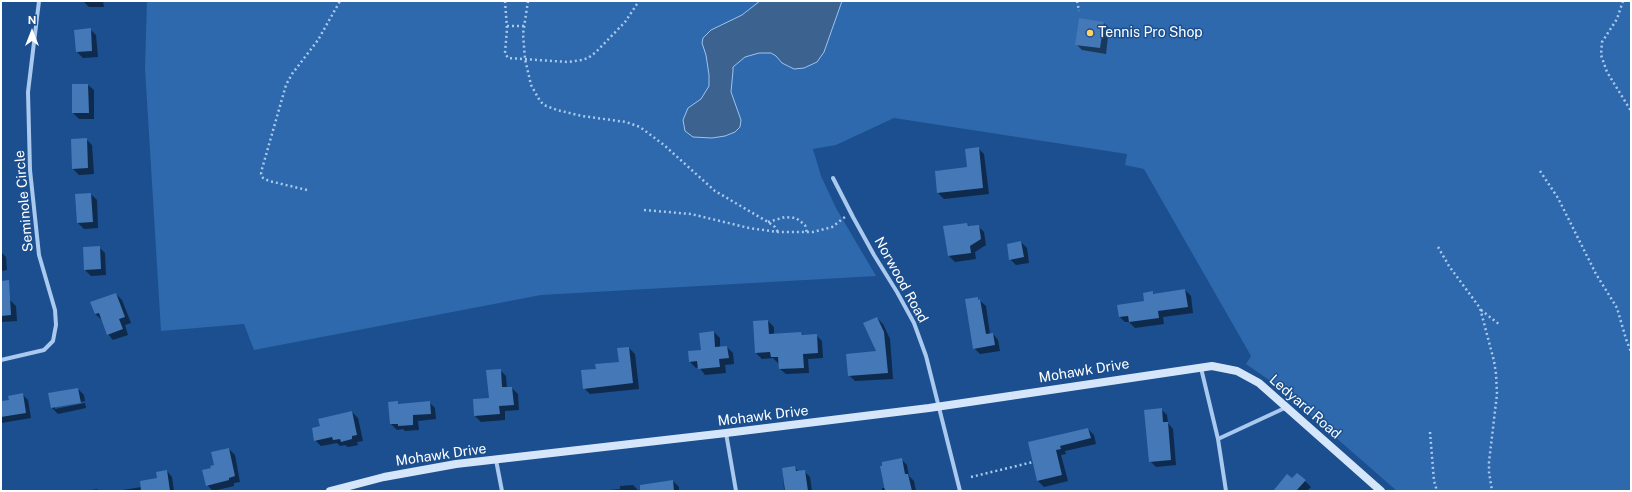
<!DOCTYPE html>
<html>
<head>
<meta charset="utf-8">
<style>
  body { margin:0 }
  #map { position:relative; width:1632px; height:492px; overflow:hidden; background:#1b4f8f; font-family:"Public Sans",sans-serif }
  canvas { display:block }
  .frame { position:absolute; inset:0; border:2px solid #fff; pointer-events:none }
  .north { position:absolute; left:12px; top:12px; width:40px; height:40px; -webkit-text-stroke:3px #1b4f8f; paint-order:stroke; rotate:0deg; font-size:11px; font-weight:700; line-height:16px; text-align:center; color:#fff }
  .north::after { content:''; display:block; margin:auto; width:14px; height:18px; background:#fff; clip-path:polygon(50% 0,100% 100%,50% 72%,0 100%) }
</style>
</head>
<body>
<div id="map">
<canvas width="1632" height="492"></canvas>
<div class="frame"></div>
<div class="north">N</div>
</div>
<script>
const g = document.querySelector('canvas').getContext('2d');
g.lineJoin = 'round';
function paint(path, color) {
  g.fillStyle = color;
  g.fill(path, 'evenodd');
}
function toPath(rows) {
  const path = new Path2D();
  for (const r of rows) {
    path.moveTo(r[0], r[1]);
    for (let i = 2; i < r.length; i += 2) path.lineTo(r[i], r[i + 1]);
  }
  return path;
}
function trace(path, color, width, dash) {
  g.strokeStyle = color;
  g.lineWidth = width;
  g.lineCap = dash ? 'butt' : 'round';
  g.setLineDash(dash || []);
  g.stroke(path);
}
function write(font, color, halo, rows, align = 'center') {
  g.font = font + ' "Public Sans",sans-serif';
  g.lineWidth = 3;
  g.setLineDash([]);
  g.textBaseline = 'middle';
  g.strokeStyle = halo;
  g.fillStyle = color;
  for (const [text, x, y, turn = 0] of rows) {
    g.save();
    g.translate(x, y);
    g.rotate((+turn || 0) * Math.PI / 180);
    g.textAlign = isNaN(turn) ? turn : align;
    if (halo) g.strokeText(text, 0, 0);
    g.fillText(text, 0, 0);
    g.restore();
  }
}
const green = toPath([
  [147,1,1631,1,1631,491,1397,491,1272,382,1246,364,1251,356,1144,169,1125,165,1127,154,894,118,836,145,813,149,821,176,836,208,876,276,541,295,254,350,244,324,161,331,145,68]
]);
const water = toPath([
  [760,1,842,1,824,52,817,62,804,68,794,69,782,63,776,56,771,53,759,53,745,57,733,67,733,71,731,92,741,120,740,127,735,132,725,136,712,138,693,137,685,131,683,120,688,108,701,99,709,86,709,75,706,55,702,43,703,38,711,30,742,15,760,1]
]);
const shadow = toPath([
  [83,1,103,1,104,7,89,7],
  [1,6,2,7,1,29],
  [1103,22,1109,28,1106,54,1082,50,1076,44],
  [90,29,96,35,98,57,83,58,77,52],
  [73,85,88,85,94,90,94,119,79,119,73,113],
  [86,139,92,145,94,174,79,175,73,169],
  [978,148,984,154,989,194,944,199,938,193,936,171,968,168],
  [91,194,97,200,98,228,84,229,78,223],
  [967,224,970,227,978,226,984,232,986,245,975,252,976,259,955,262,949,256],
  [1021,242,1027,248,1029,263,1016,265,1010,259],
  [99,247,105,253,106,275,91,276,85,270],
  [1,252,6,257,7,270,1,271],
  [1185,290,1191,296,1193,313,1163,317,1164,324,1135,328,1129,322,1125,322,1119,316,1145,302,1152,292,1155,295],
  [116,294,122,300,131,323,125,325,128,335,113,340,108,334,101,319,95,314],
  [977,298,986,306,990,334,993,334,998,340,1000,351,980,354,974,348],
  [10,300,16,306,17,321,1,322,1,301],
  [877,318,883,324,890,339,893,379,855,381,849,375,878,352],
  [768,321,774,327,774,334,801,333,804,336,816,335,822,341,823,358,808,359,809,373,786,374,780,369,779,363,778,363,773,358,762,359,756,353],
  [714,332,720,338,720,348,727,347,733,353,734,364,725,365,726,373,705,375,699,367,696,368,690,362,702,351],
  [629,348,635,354,639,389,590,394,584,388,597,370,620,363],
  [500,370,506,376,507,388,512,388,518,394,519,410,505,411,505,420,481,422,475,416,490,399],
  [78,389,84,395,85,401,55,407,55,409,85,403,86,408,58,414,52,408,49,394],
  [22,394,28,400,31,418,1,423,1,402,10,401],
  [397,402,400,405,429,402,435,408,436,419,418,421,419,430,405,431,403,429,397,430,391,424],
  [1161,409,1167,415,1168,423,1173,429,1176,465,1156,467,1150,461],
  [352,412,358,418,363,441,357,442,358,445,348,447,345,445,340,446,337,443,321,446,315,440,321,427],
  [1088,429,1094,435,1096,444,1065,451,1066,454,1061,455,1068,481,1044,487,1038,481,1029,443],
  [229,449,235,455,240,482,234,483,234,486,213,491,207,485,216,465],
  [901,459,907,465,909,476,914,481,916,491,882,491,882,488,885,488],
  [795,468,799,472,804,471,810,477,812,491,784,491,783,469],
  [167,471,172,477,174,491,116,491,142,487,158,479],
  [1293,480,1305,481,1311,487,1307,491,1274,491],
  [673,481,679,487,679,491,659,491],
  [633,485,639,491,600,491,620,489,620,486],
  [97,489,99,491,87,491]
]);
const building = toPath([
  [1079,18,1104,22,1100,48,1075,45],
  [91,28,92,51,76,52,74,30],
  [72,84,88,84,89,113,72,113],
  [87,138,88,168,72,169,71,139],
  [979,147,983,188,937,193,935,171,967,167,965,149],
  [91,193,93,222,77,223,75,194],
  [967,223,968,226,979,225,981,239,970,246,971,253,948,256,943,226],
  [1021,241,1024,257,1009,260,1007,244],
  [100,246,101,269,84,270,83,247],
  [9,280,11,315,1,316,1,281],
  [1185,289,1188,307,1158,311,1159,318,1129,322,1128,316,1119,317,1117,305,1144,301,1143,293,1153,291,1153,294],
  [116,293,125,317,119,319,123,329,107,335,99,313,95,314,90,302],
  [978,297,978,300,980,299,986,334,993,333,995,345,973,349,965,299],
  [877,317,884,332,888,373,848,376,846,354,876,351,863,323],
  [768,320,769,334,801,332,802,335,817,334,818,353,803,354,804,368,779,369,778,357,771,357,770,352,755,353,753,321],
  [714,331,715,347,727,346,729,358,719,359,720,367,698,369,697,361,689,362,688,351,701,350,699,333],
  [629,347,633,383,583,389,581,370,596,369,595,364,619,362,617,348],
  [501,369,502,387,512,387,514,405,499,406,500,414,474,416,473,399,489,398,486,370],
  [78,388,81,403,51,408,48,393],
  [23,393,26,413,1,417,1,401,9,400,8,396],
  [398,401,398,404,430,401,431,414,413,415,413,425,398,426,398,424,390,424,388,402],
  [1162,408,1163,422,1168,422,1171,460,1149,462,1144,410],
  [352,411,357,435,352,436,352,439,341,442,340,439,333,440,332,437,314,441,312,428,320,426,318,419],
  [1088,428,1091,438,1060,446,1061,449,1056,450,1062,475,1037,481,1028,442],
  [229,448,235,476,229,478,229,480,206,486,202,470,211,468,210,466,214,465,211,452],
  [902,458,905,474,908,474,912,491,885,491,880,466,882,466,882,462],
  [795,466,796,471,805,470,808,491,785,491,782,468],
  [167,470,170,491,141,491,140,481,157,478,156,472],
  [1297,473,1306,480,1296,491,1273,491,1287,474,1292,478],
  [673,480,674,491,640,491,640,485]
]);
const path = toPath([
  [505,1,507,29,505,53,508,58,568,62,582,60,588,58,596,52,625,22,639,1],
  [528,1,523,34,525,59,531,85,540,101,544,105,557,110,582,116,626,122,640,127,664,145,715,191,768,222,775,227,778,232],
  [1077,1,1079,11],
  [1623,1,1617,19,1602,42,1601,55,1607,72,1631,111],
  [507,26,524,26],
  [1540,171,1558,198,1596,274,1617,308,1626,339,1631,352],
  [307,190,269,181,263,178,261,174,262,169,286,85,292,74,318,40,340,1],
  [644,210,691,214,749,228,778,232,813,232,832,227,845,217],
  [768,222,785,217,796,218,805,225,807,233],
  [1438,247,1449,266,1480,308,1494,361,1496,374,1497,394,1489,462,1489,472,1492,491],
  [1481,310,1500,325],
  [1430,432,1434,481,1437,491],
  [971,477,1033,462]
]);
const street = toPath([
  [833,178,853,217,874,255,897,292,914,323,926,356,960,491],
  [1,360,44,350,53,341,56,325,55,310,39,255,30,170,28,92,39,1],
  [1201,368,1218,439,1226,491],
  [726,433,736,491],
  [1218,439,1287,407],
  [496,460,502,491]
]);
const secondary = toPath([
  [330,491,384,477,456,464,726,433,929,408,1212,366,1237,371,1259,383,1381,491]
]);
const markers = [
  [1090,33,4,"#ffd166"]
];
const poiNames = [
  ["Tennis Pro Shop",1098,33]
];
const streetNames = [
  ["Seminole Circle",24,201,-95],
  ["Norwood Road",901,280,61],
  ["Mohawk Drive",1084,371,-9],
  ["Ledyard Road",1305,407,41],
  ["Mohawk Drive",763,416,-7],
  ["Mohawk Drive",441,455,-8]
];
paint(green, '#2e69ad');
paint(water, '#3c6290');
trace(water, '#9cc4f0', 1);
paint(shadow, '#0007');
paint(building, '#4478b7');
trace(path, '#a9c9ee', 2.5, [2, 3]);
trace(street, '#a9c9ee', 4);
trace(secondary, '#d6e6fa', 8);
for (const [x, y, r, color] of markers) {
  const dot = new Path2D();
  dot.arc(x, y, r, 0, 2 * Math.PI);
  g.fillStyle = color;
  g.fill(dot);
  trace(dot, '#1b4f8f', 1.5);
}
write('14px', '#fff', '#1b4f8f', poiNames, 'left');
write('14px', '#fff', '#1b4f8f', streetNames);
</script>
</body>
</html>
